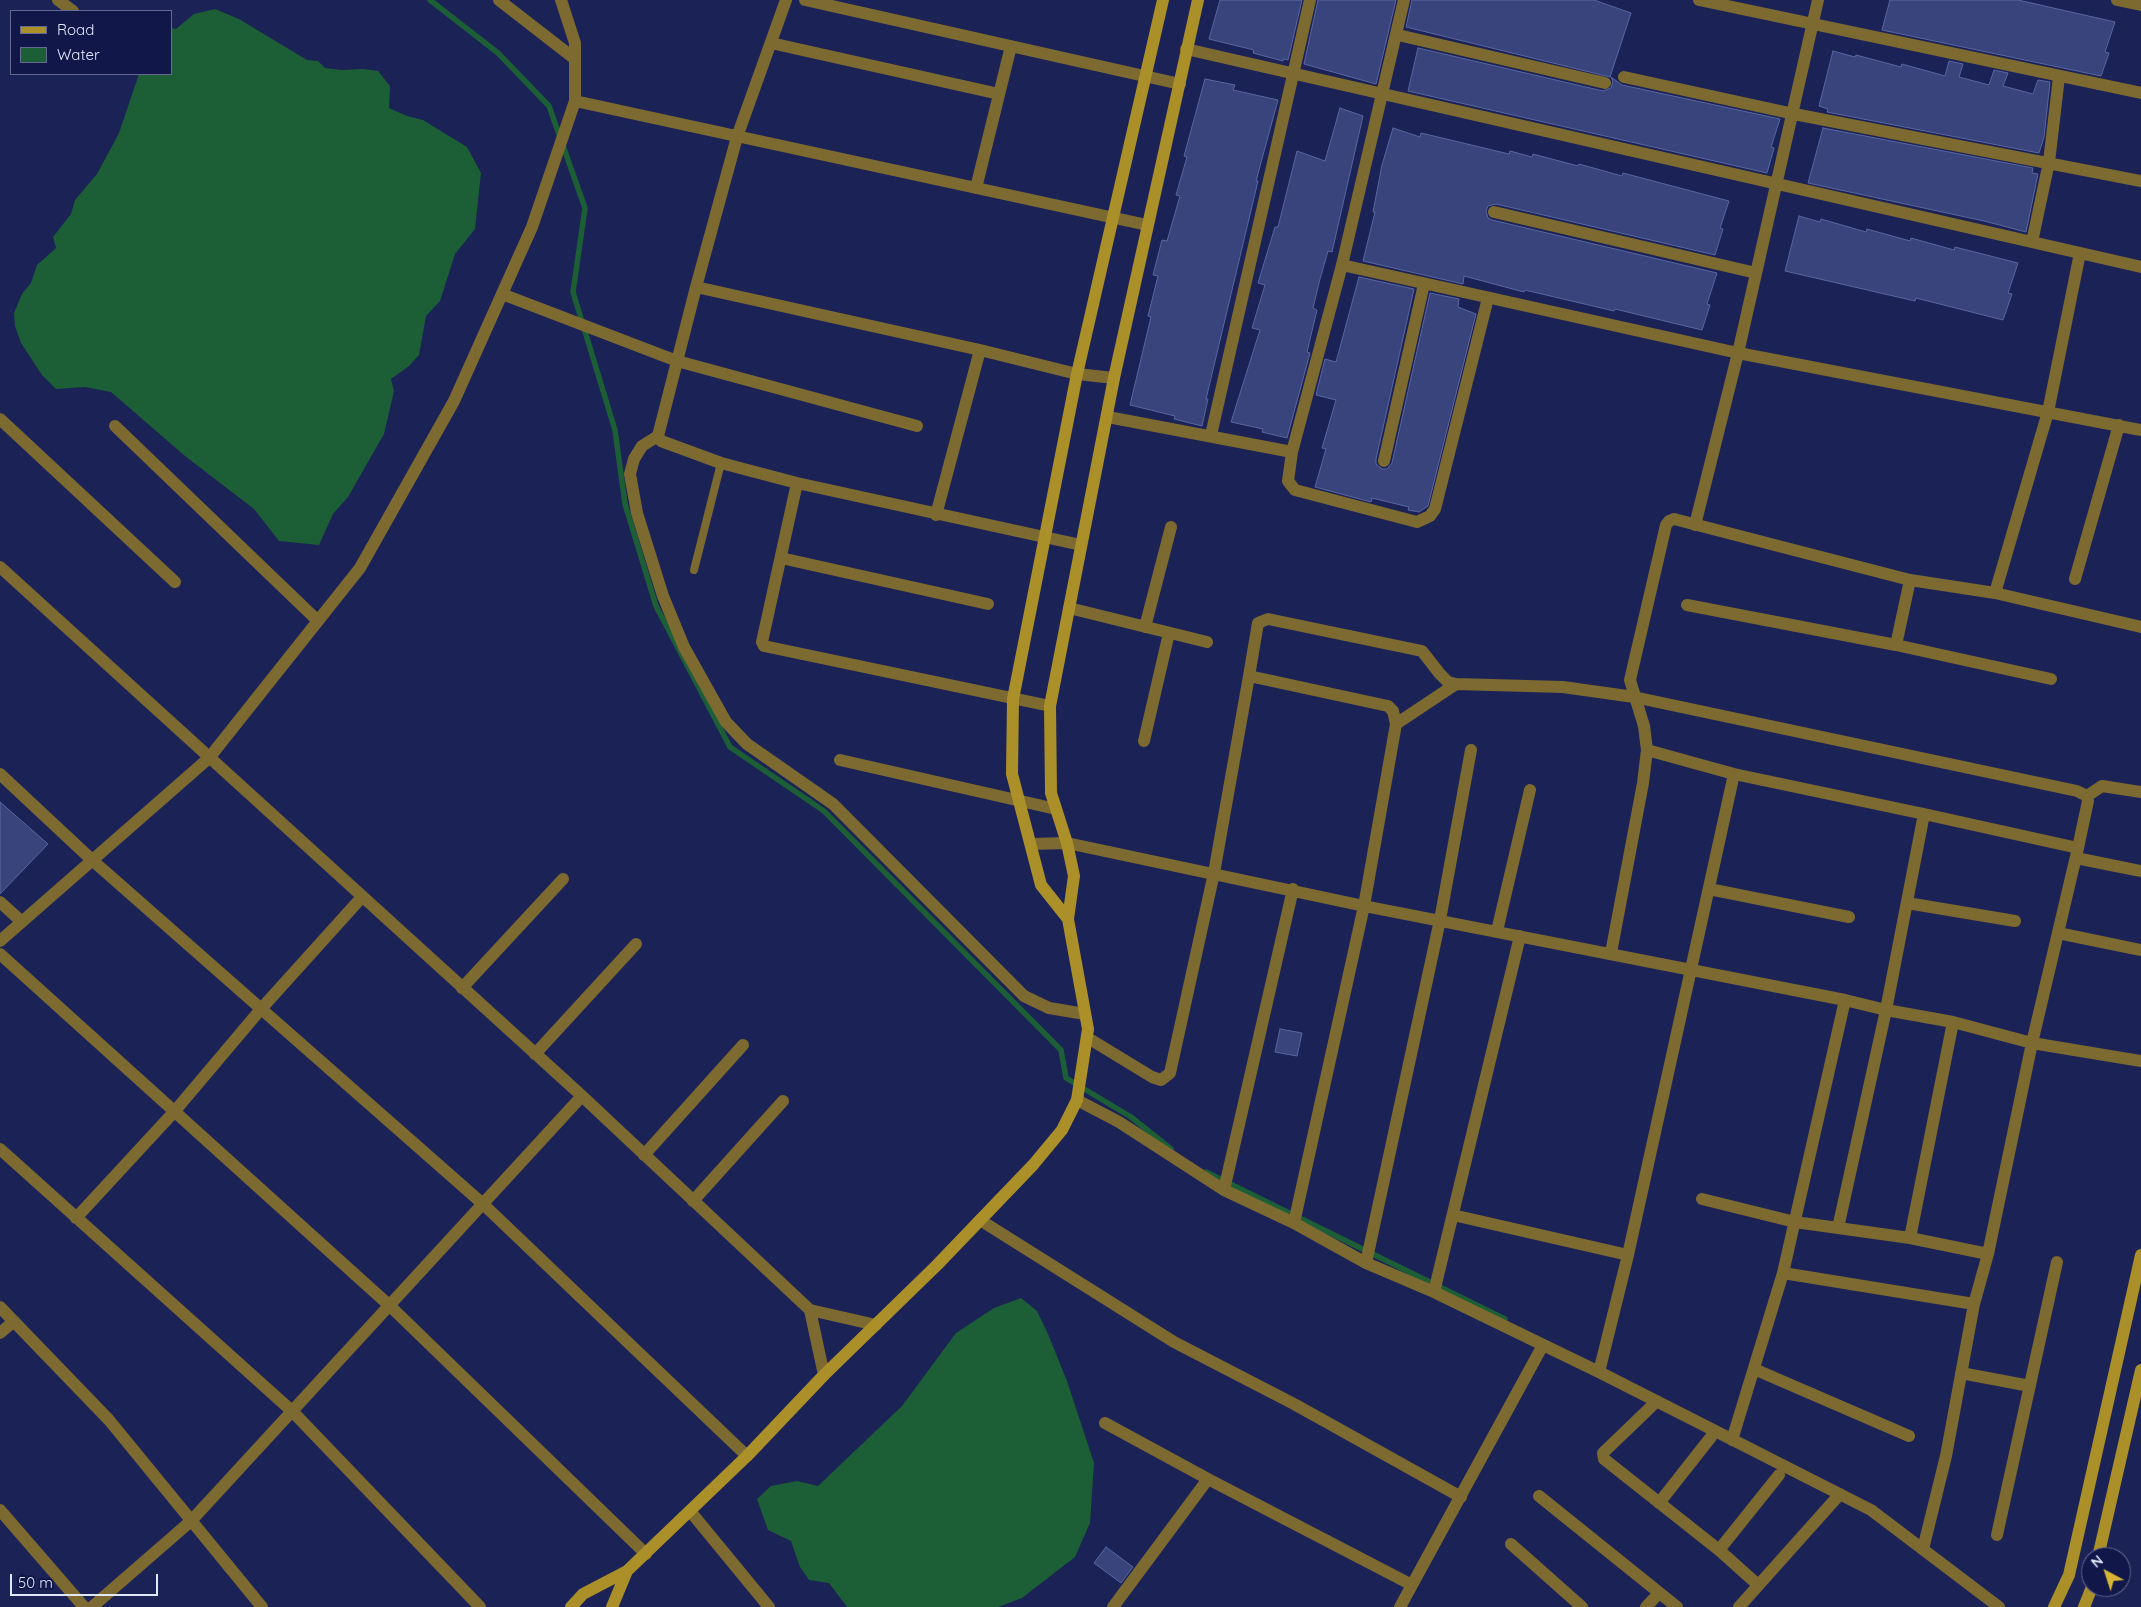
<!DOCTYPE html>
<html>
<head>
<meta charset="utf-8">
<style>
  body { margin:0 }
  #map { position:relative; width:2141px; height:1607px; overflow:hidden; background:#1b2255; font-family:Quicksand,sans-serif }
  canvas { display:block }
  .legend { position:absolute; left:10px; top:10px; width:162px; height:65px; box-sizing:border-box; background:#12174a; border:1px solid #656a91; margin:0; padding:6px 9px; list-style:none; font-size:15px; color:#e1e7fb }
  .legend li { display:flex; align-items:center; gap:10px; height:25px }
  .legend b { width:25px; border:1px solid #656a91 }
  .north { position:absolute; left:2081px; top:1547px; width:50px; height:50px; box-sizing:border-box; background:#12174a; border:1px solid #656a91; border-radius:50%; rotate:320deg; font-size:14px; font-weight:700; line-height:20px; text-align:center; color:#e1e7fb }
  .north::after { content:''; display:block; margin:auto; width:18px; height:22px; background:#d7b434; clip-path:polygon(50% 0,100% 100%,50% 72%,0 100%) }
  .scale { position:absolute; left:10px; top:1574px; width:148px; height:22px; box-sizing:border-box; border:2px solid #e1e7fb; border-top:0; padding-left:6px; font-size:15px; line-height:18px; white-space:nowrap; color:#e1e7fb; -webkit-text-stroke:4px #12174a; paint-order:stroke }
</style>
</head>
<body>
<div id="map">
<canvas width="2141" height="1607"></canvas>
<ul class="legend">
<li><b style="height:6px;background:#ab8f28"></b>Road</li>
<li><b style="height:14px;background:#1c5e36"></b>Water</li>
</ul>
<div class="north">N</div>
<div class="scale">50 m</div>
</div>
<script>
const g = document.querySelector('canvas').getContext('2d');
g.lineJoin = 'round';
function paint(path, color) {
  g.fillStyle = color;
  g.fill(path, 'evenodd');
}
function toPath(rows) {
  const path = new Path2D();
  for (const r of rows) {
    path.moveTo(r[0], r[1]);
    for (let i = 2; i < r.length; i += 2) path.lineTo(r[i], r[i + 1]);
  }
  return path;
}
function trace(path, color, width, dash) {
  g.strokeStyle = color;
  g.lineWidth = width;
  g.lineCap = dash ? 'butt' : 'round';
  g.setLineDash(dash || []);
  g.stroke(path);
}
const water = toPath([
  [215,9,239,19,307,60,318,61,325,68,341,70,363,69,378,71,390,86,389,108,407,116,423,120,467,147,481,173,475,229,455,254,440,301,426,316,419,355,409,366,391,379,394,391,384,434,348,497,333,514,319,545,279,541,254,509,185,456,111,392,85,387,56,389,42,375,21,343,15,326,14,313,22,294,31,283,37,265,56,248,53,237,71,214,75,200,97,174,119,133,139,74,171,74,171,28,176,29,194,14],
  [1021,1298,1037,1311,1048,1334,1067,1381,1094,1463,1090,1523,1075,1557,1022,1598,998,1607,847,1607,829,1583,809,1580,800,1567,791,1541,768,1530,757,1499,771,1486,797,1481,818,1486,902,1406,956,1333,994,1308]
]);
const stream = toPath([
  [430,0,498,53,549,106,585,208,573,292,615,430,625,504,656,606,730,747,824,811,1061,1050,1066,1078,1131,1117,1171,1149],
  [1206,1172,1505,1319]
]);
const building = toPath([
  [1220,0,1302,0,1288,60,1283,59,1283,61,1253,53,1254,50,1209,39,1220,0],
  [1318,0,1396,0,1376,84,1304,64,1318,0],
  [1412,0,1594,0,1631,13,1610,77,1406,27,1412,0],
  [1890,0,2018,0,2115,22,2105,52,2109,53,2101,76,1882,30,1890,0],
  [1418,48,1603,91,1611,88,1613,81,1611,77,1622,85,1780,119,1771,147,1774,148,1767,173,1408,91,1418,48],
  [1833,51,1855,57,1856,55,1901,67,1902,64,1945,76,1949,61,1963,64,1959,77,1989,85,1994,70,2008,73,2003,86,2033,94,2038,80,2050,82,2044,137,2039,153,1827,112,1828,109,1819,106,1833,51],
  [1205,79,1235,85,1233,90,1278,100,1256,181,1258,181,1206,399,1208,399,1202,426,1174,419,1175,416,1130,405,1151,317,1148,316,1158,276,1153,275,1162,240,1167,241,1180,196,1176,195,1187,157,1184,156,1205,79],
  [1340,108,1363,116,1332,252,1328,251,1320,279,1313,308,1317,310,1307,352,1310,353,1287,438,1262,432,1263,429,1231,422,1260,330,1252,328,1265,285,1258,283,1275,227,1278,227,1297,151,1325,161,1340,108],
  [1393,128,1420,137,1421,133,1509,154,1510,151,1532,157,1533,154,1578,166,1579,164,1622,176,1623,173,1729,201,1720,228,1723,229,1715,255,1496,204,1488,206,1486,211,1488,218,1492,220,1717,273,1707,304,1710,305,1702,330,1615,309,1614,311,1525,290,1524,292,1464,276,1463,284,1363,261,1375,212,1373,212,1382,165,1393,128],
  [1823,128,2033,168,2032,173,2038,174,2026,232,1984,221,1808,183,1823,128],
  [1799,216,1820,222,1821,219,1866,232,1867,229,1910,241,1911,238,1954,250,1955,247,2018,263,2008,293,2012,294,2003,320,1916,298,1915,301,1785,271,1799,216],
  [1359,277,1414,289,1376,459,1376,464,1382,469,1387,469,1392,463,1430,293,1459,299,1458,307,1476,314,1428,506,1419,512,1408,510,1409,507,1372,498,1371,502,1315,487,1326,449,1322,448,1336,400,1316,395,1325,359,1336,362,1359,277],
  [0,802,48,844,0,894,0,802],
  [1280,1029,1302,1033,1297,1056,1275,1052,1280,1029],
  [1106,1547,1133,1567,1121,1583,1094,1563,1106,1547]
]);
const lane = toPath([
  [694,570,721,463]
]);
const street = toPath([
  [58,0,73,11],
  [499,0,575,59],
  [786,0,737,137,696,287,658,436,661,441,721,463,797,483,1081,545],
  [805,0,1180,84],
  [1699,0,2141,93],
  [1818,0,1738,353,2141,430],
  [2117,0,2141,5],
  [1398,35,1605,83],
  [771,43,999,94],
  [1186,49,2141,267],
  [1624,77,1794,114,2141,181],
  [575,101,1147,225],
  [976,188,1011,46],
  [1494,212,1756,273],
  [2032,242,2049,162,2059,77],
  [1342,265,1738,353,1695,525],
  [696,287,980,350,1077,374,1114,378],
  [502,294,677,361,917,426],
  [1108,417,1292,452,1342,265,1404,0],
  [0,419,175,582],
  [115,426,318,621],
  [1211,435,1310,0],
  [658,436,642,446,634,459,630,474,637,513,663,596,684,647,726,722,747,744,833,804,1024,996,1049,1008,1085,1014],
  [1292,452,1288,481,1295,490,1417,522,1430,516,1435,509,1488,298],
  [1384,461,1424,284],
  [797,483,762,642,764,646,1050,706],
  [936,515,980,350],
  [781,558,988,604],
  [0,567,582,1096,810,1310,876,1325],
  [2075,579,2119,425],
  [1995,593,2048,412,2080,253],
  [1687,605,1896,645,1910,580],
  [1069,608,1207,642],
  [1145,627,1171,527],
  [1896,645,2051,679],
  [1249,676,1258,623,1268,619,1422,651,1440,674,1448,682,1456,684,1563,687,1634,697,2077,791,2087,796,2088,801,2078,848],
  [1396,724,1456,684],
  [1144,741,1169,633],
  [1647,750,1734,774],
  [840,760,1056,809],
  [0,774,92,860,483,1204,747,1456],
  [2087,796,2102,786,2141,792],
  [1031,844,1067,843,1364,906,1845,1000,1886,1010,1953,1022,2032,1043,2141,1061],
  [2076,858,2141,871],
  [1709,889,1849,917],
  [0,902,22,922],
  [1907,903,2015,921],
  [1497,931,1530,790],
  [2058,933,2141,950],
  [0,941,209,758,360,568,454,401,532,227,575,101,575,43,561,0],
  [1611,953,1643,783,1647,750,1644,726,1630,680,1666,525,1669,521,1674,519,1910,580,1995,593,2141,627],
  [0,954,390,1306,646,1554],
  [462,988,563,879],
  [1088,1038,1152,1077,1161,1080,1170,1073,1214,873,1249,676,1388,706,1393,711,1396,724,1364,906,1294,1223],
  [535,1054,636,944],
  [1077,1100,1119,1122,1224,1190,1294,1223,1366,1263,1434,1292,1599,1372,1871,1510,1999,1607],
  [0,1149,293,1412,480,1607],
  [644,1155,743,1045],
  [1224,1190,1293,889],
  [1702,1199,1795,1222,1910,1238,1988,1254],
  [693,1201,783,1101],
  [1453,1215,1628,1255],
  [76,1218,174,1112,261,1009,362,897],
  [980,1220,1174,1342,1294,1404,1461,1497],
  [1910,1238,1953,1022],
  [1366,1263,1440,920,1471,750],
  [1783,1273,1974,1304],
  [1434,1292,1520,936],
  [0,1307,109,1420,262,1607],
  [810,1310,824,1375],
  [0,1333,13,1322],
  [1754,1369,1909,1436],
  [1599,1372,1628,1255,1734,774,1924,814,1886,1010,1838,1228],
  [1961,1373,2030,1386],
  [1657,1401,1603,1453,1604,1459,1719,1550,1757,1584],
  [1105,1423,1208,1479],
  [1732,1440,1783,1273,1845,1000],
  [1539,1496,1677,1607],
  [1659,1503,1711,1437],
  [0,1510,84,1607],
  [690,1511,769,1607],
  [1997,1535,2057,1262],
  [1511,1544,1582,1607],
  [1923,1549,1946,1456,1974,1304,1988,1254,2032,1043,2078,848,1924,814],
  [1719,1550,1779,1475],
  [92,1607,191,1521,582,1096],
  [1113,1607,1208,1479,1412,1585],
  [1400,1607,1543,1345],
  [1646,1607,1659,1593],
  [1739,1607,1840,1494]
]);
const secondary = toPath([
  [1068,919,1041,885,1012,774,1013,699,1077,374,1163,0],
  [2098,1557,2141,1370],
  [571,1607,583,1594,627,1571,747,1456,824,1375,937,1265,1033,1165,1062,1130,1077,1100,1088,1029,1068,919,1074,876,1067,843,1051,793,1050,706,1114,378,1198,0],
  [612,1607,627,1571],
  [2054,1607,2069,1575,2141,1255],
  [2084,1607,2092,1587]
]);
paint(water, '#1c5e36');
trace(stream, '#1c5e36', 5.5);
paint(building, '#38447b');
trace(building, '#5967a1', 1);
trace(lane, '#7c6a31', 8);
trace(street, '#7c6a31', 12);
trace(secondary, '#ab8f28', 12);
</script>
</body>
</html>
